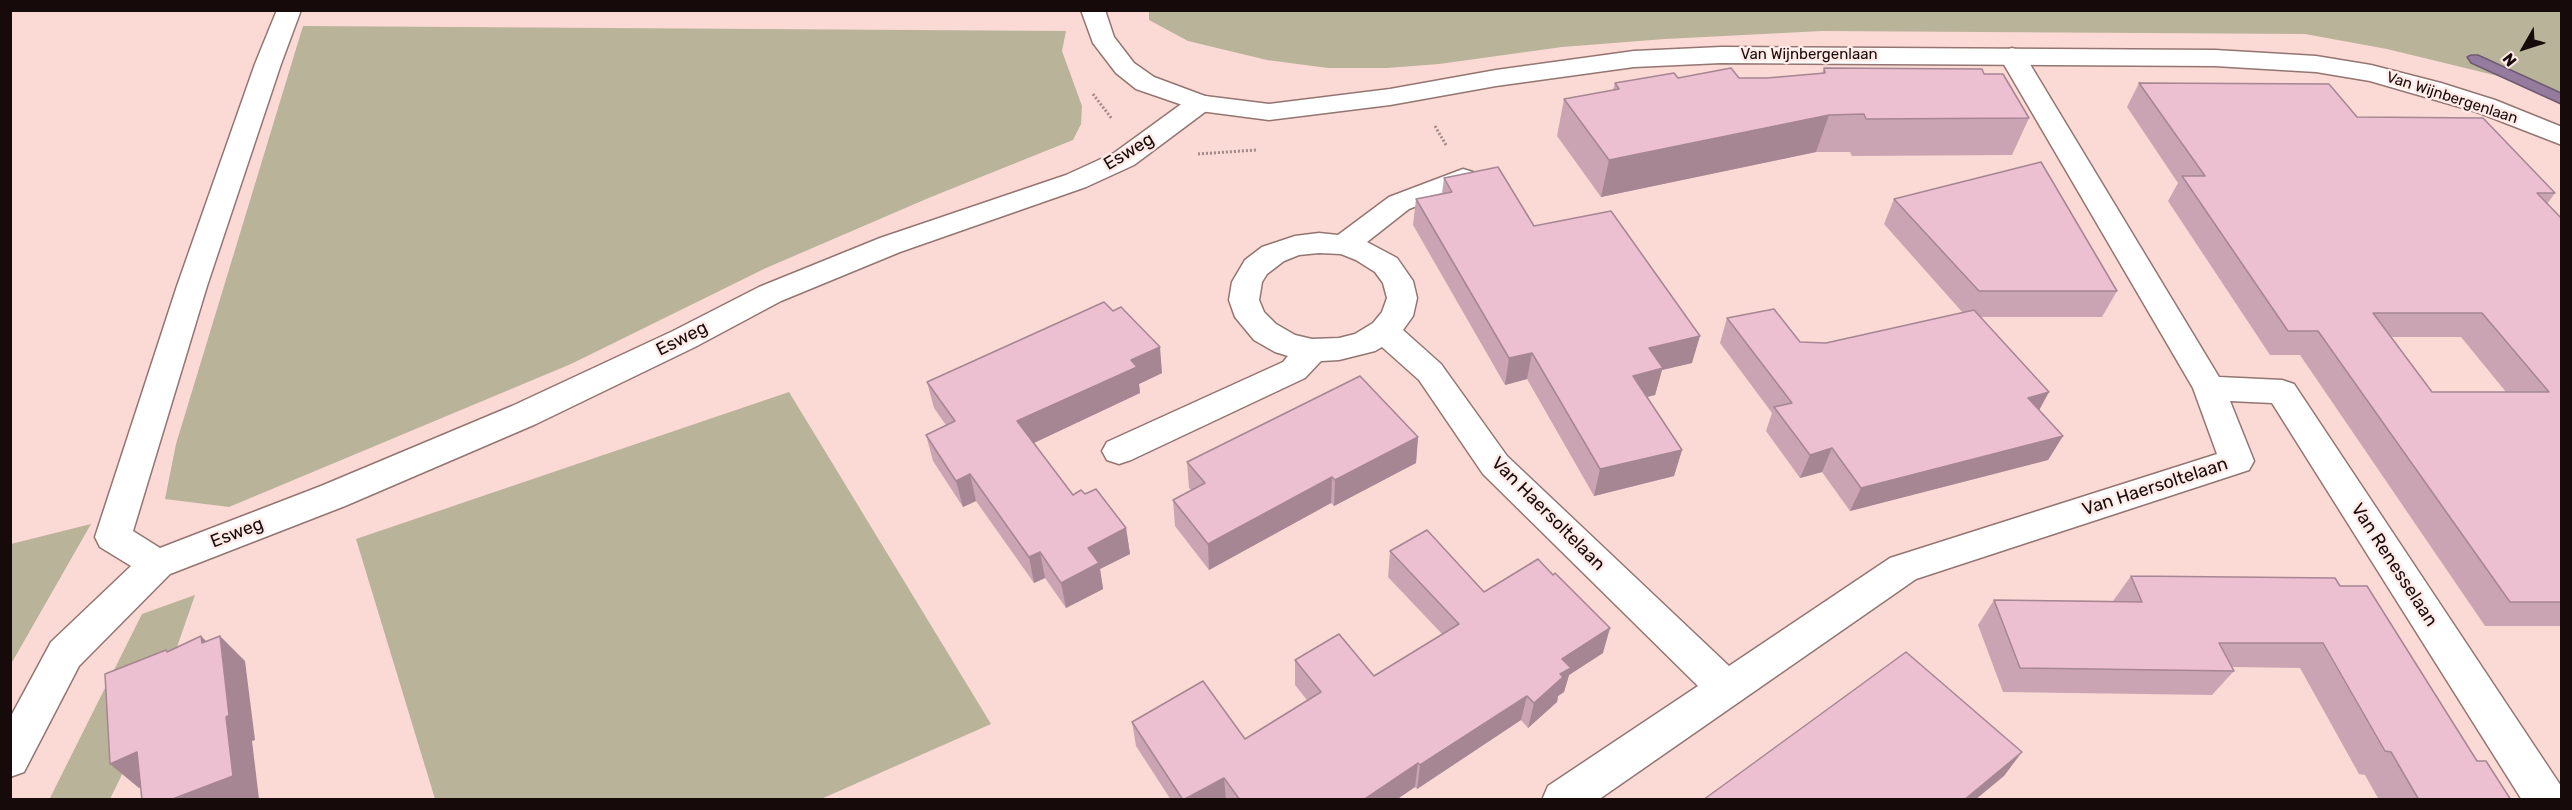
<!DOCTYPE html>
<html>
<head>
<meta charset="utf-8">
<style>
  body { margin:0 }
  #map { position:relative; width:2572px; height:810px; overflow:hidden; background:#fbd9d5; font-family:Rubik,sans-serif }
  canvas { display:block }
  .frame { position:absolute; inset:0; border:12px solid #160b0a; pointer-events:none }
  .north { position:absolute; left:2494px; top:18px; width:60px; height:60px; -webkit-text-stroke:4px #ffeae7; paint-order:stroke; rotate:231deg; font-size:16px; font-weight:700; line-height:24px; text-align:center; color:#160b0a }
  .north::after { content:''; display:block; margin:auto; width:21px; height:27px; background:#160b0a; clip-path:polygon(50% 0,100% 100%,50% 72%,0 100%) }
</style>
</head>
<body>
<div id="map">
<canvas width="2572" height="810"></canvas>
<div class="frame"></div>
<div class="north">N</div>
</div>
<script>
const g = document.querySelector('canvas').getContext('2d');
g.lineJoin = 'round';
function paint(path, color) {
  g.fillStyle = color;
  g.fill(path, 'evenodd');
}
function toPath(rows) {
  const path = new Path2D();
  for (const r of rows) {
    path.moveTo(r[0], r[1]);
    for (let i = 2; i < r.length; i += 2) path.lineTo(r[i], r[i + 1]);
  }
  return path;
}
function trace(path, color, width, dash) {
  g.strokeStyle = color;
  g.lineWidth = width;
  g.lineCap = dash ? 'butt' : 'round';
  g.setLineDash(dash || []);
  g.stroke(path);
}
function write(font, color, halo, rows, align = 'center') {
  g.font = font + ' Rubik,sans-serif';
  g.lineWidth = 5;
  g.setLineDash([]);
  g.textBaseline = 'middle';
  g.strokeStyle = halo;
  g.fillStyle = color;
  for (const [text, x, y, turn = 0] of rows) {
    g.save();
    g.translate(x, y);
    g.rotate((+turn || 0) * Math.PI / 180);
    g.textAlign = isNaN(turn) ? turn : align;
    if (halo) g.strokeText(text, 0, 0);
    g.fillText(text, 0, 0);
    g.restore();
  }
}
const green = toPath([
  [1149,11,2561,11,2561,93,2478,55,2471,63,2498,76,2387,49,2305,34,1822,31,1665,39,1562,47,1439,64,1387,68,1328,68,1267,60,1188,41,1149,20],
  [303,26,1066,31,1062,51,1082,106,1081,124,1073,140,931,197,766,268,571,364,229,507,165,499,176,444],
  [789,392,991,724,821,799,435,799,356,539],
  [91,524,11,664,11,544],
  [195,595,159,699,110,799,49,800,142,614]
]);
const water = toPath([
  [2471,55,2478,55,2561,93,2561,104,2471,63,2467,57,2471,55]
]);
const path = toPath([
  [1093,94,1112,119],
  [1435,126,1446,145],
  [1198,154,1256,150]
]);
const minor = toPath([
  [277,10,301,10,281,64,207,286,133,531,160,548,321,486,512,406,673,331,759,287,880,238,1066,175,1114,153,1191,97,1200,95,1209,97,1213,103,1209,109,1134,165,1086,187,900,252,781,301,695,347,536,424,345,506,170,574,79,666,24,772,10,777,10,718,51,642,131,566,100,547,95,537,177,286,255,64,277,10],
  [2012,48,2021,51,2025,56,2219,377,2282,380,2294,384,2561,786,2562,800,2522,800,2272,403,2230,401,2254,461,2249,470,1916,579,1598,800,1542,800,1548,786,1698,686,1483,474,1419,380,1382,347,1375,351,1339,360,1321,361,1305,378,1131,460,1119,464,1107,460,1102,451,1107,442,1283,362,1288,356,1275,352,1254,340,1235,317,1229,300,1232,282,1245,260,1262,247,1295,236,1319,233,1338,235,1389,197,1463,169,1473,172,1477,178,1473,184,1409,209,1367,242,1397,258,1413,281,1417,298,1413,316,1403,330,1441,364,1507,456,1729,666,1890,558,2217,454,2193,388,1999,56,2003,51,2012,48],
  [1319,253,1341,254,1356,260,1375,272,1383,283,1387,298,1382,312,1373,323,1355,334,1339,338,1312,339,1295,335,1276,324,1264,312,1259,300,1262,282,1267,274,1284,261,1299,255,1319,253]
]);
const tertiary = toPath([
  [1081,10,1105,10,1114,37,1134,63,1154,77,1205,96,1269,104,1390,89,1496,70,1634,51,1721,47,2215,50,2316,56,2371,65,2441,83,2495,100,2562,127,2562,145,2477,112,2370,81,2316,72,2215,66,1721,63,1634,67,1496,86,1390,105,1269,120,1200,111,1136,89,1116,73,1093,43,1081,10]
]);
const wall = toPath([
  [1824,68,1984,74,2029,118,2012,155,1852,156,1850,152,1816,152,1601,197,1557,136,1564,99,1613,90,1615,83,1678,78,1767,78,1822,73],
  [2139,83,2357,117,2555,193,2547,204,2562,219,2562,626,2485,626,2300,355,2270,355,2168,201,2178,183,2127,107],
  [2391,337,2461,337,2506,392,2432,392],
  [1444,178,1534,226,1692,363,1662,370,1655,395,1647,397,1682,450,1674,476,1594,496,1527,379,1505,385,1413,225,1416,199,1442,193],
  [1894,199,2117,291,2102,317,1980,317,2039,410,2063,436,2048,460,1850,511,1822,472,1800,478,1766,431,1772,413,1720,343,1727,318,1800,342,1826,343,1963,313,1884,224],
  [1113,311,1162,373,1139,384,1140,393,1034,443,1073,495,1085,494,1126,528,1130,554,1100,569,1103,589,1066,608,1045,578,1034,583,976,501,963,507,933,461,926,435,946,425,934,408,927,382],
  [1418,437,1416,463,1334,506,1331,503,1209,570,1175,526,1173,500,1191,490,1189,488,1187,462],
  [1390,551,1484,592,1603,653,1569,675,1564,692,1558,696,1557,702,1528,728,1521,720,1417,789,1415,787,1396,800,1171,800,1136,746,1132,722,1245,739,1307,700,1295,685,1295,660,1374,676,1442,634,1388,577],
  [2131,576,2340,586,2477,761,2511,800,2379,800,2365,775,2359,774,2300,668,2232,667,2234,671,2212,695,2003,692,1978,625,1994,600,2113,601]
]);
const shadedWall = toPath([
  [1829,115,1816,152,1601,197,1609,160],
  [1700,336,1692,363,1662,370,1655,395,1626,402,1633,376,1649,348],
  [1160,347,1162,373,1139,384,1140,393,1023,448,1017,421,1131,360],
  [1532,353,1527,379,1505,385,1509,358],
  [2049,392,2036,416,2028,398],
  [2063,436,2048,460,1850,511,1861,488],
  [1418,437,1416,463,1334,506,1335,480],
  [1832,448,1822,472,1800,478,1810,455],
  [1682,450,1674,476,1594,496,1600,469],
  [970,474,976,501,963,507,956,481],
  [1332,477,1331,503,1209,570,1208,544],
  [1126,528,1130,554,1100,569,1103,589,1066,608,1061,583,1088,548],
  [1040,552,1045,578,1034,583,1029,557],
  [1610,628,1603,653,1569,675,1564,692,1558,696,1557,702,1528,728,1534,703,1562,659],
  [201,636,223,658,220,636,245,661,255,740,252,741,259,799,170,800],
  [1527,696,1521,720,1417,789,1420,765],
  [137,752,165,776,139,788,110,764],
  [2022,752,2004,776,1975,800,1964,800],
  [1418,763,1415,787,1396,800,1363,800],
  [1224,778,1226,800,1185,800]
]);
const building = toPath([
  [1731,68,1739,78,1767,78,1825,73,1824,68,1982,69,1984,74,2003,74,2029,118,1866,119,1864,114,1829,115,1609,160,1564,99,1619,89,1615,83,1674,73,1678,78,1731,68],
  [2139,83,2329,84,2357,117,2483,118,2555,193,2537,193,2562,219,2562,602,2510,602,2318,331,2288,331,2182,176,2205,176,2139,83],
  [2373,313,2482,313,2549,392,2432,392,2373,313],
  [2041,162,2117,291,1979,291,1894,199,2041,162],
  [1498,167,1534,226,1611,211,1700,336,1649,348,1663,368,1633,376,1682,450,1600,469,1532,353,1509,358,1416,199,1452,192,1444,178,1498,167],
  [1104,302,1113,311,1121,307,1160,347,1131,360,1137,367,1017,421,1073,495,1081,490,1085,494,1096,489,1126,528,1088,548,1099,563,1061,583,1040,552,1029,557,970,474,956,481,926,435,955,421,927,382,1104,302],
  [1774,309,1800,342,1826,343,1974,310,2049,392,2028,398,2063,436,1861,488,1832,448,1810,455,1774,407,1792,403,1727,318,1774,309],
  [1360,376,1418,437,1335,480,1332,477,1208,544,1173,500,1205,483,1187,462,1360,376],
  [1427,530,1484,592,1538,559,1553,575,1555,573,1610,628,1562,659,1571,668,1560,674,1563,677,1534,703,1527,696,1420,765,1418,763,1363,800,1240,800,1224,778,1183,800,1132,722,1203,681,1245,739,1321,692,1295,660,1339,634,1374,676,1459,624,1390,551,1427,530],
  [2131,576,2335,578,2340,586,2367,586,2477,761,2486,761,2511,800,2419,800,2391,752,2385,751,2323,643,2219,643,2234,671,2020,668,1994,600,2142,602,2131,576],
  [201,636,202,643,220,636,229,715,226,717,233,776,170,800,142,800,137,752,110,764,105,674,166,650,167,652,201,636],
  [1906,652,2022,752,1964,800,1703,800,1906,652]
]);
const farStreetnames = [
  ["Van Wijnbergenlaan",1809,55],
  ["Van Wijnbergenlaan",2452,98,18]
];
const streetNames = [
  ["Esweg",1129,152,-31],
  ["Esweg",682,339,-27],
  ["Van Haersoltelaan",2155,487,-18],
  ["Van Haersoltelaan",1548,514,45],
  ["Esweg",237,533,-21],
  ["Van Renesselaan",2394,565,57]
];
paint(green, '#b9b399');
paint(water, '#957c9e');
trace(water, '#6f5a72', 1.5);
trace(minor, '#937571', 3);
trace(tertiary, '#937571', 3);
trace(path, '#a28986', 3, [2, 2]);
paint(minor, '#fff');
paint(tertiary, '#fff');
paint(wall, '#cba4b4');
paint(shadedWall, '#a58692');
paint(building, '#ecbfd1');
trace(building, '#a58692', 1.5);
write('15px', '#160b0a', '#ffeae7', farStreetnames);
write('18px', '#160b0a', '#ffeae7', streetNames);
</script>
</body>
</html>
